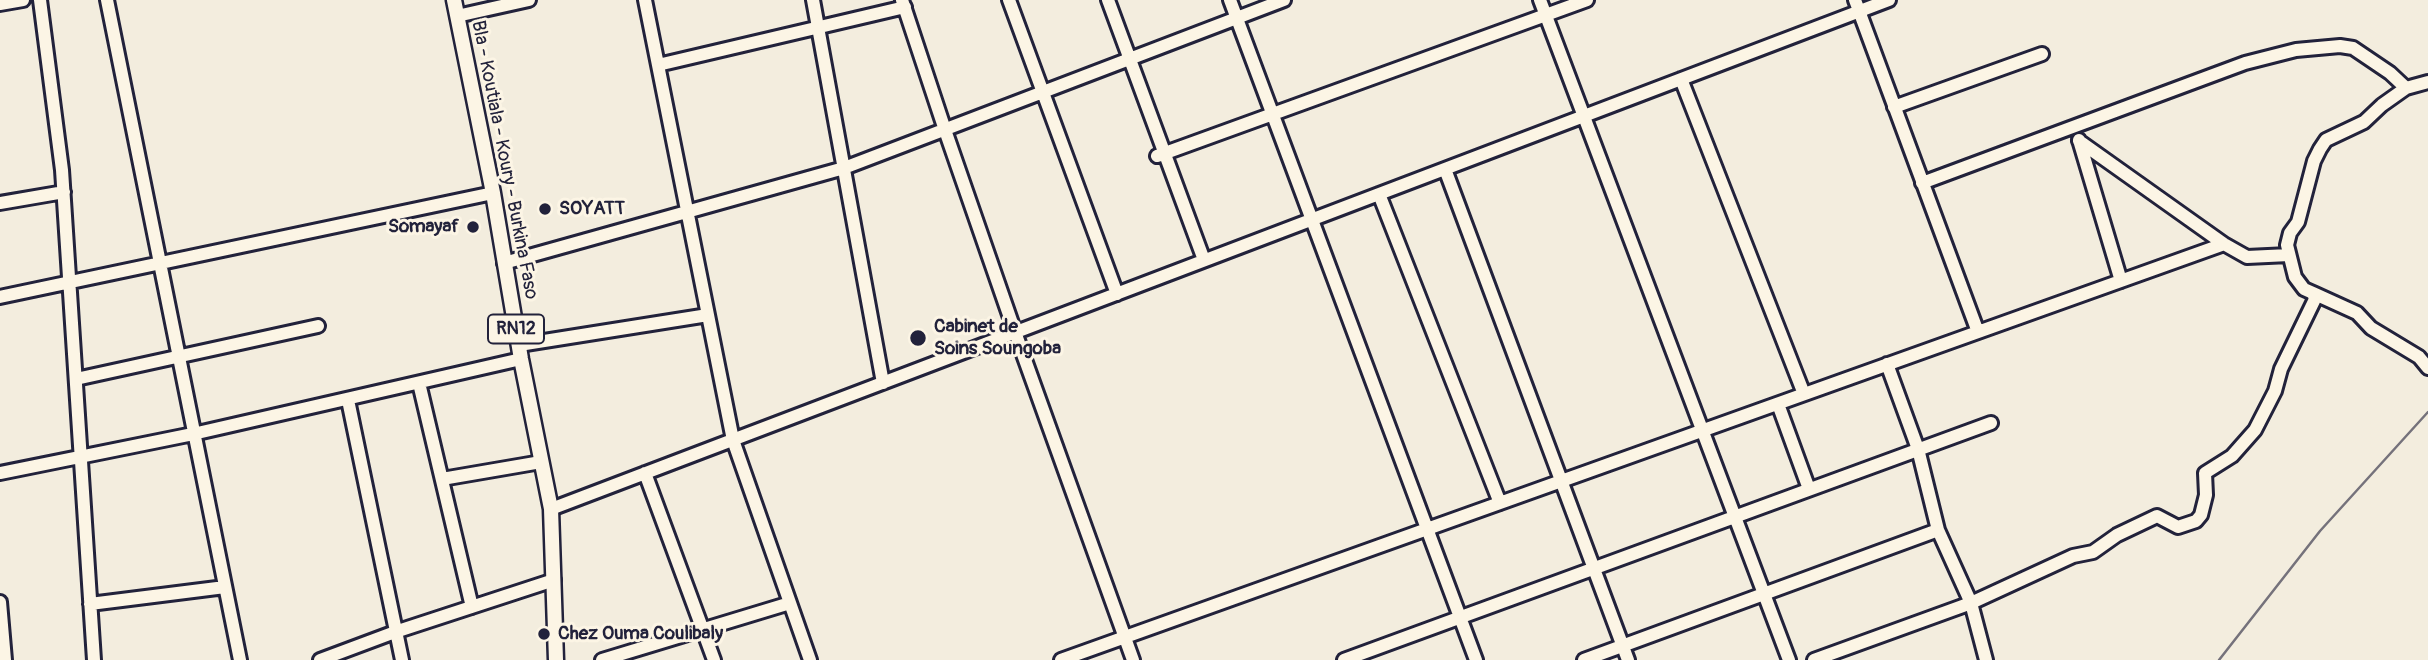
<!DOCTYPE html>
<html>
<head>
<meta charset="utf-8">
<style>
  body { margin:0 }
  canvas { display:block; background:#f3edde }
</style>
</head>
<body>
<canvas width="2428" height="660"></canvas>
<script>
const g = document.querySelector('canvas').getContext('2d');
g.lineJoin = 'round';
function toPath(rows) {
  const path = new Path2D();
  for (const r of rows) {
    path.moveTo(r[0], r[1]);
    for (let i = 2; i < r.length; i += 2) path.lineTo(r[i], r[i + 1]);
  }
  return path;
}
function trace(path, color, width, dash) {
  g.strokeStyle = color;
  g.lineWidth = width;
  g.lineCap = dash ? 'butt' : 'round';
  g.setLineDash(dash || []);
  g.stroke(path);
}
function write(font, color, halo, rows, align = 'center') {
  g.font = font + ' Pangolin,sans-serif';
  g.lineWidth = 6;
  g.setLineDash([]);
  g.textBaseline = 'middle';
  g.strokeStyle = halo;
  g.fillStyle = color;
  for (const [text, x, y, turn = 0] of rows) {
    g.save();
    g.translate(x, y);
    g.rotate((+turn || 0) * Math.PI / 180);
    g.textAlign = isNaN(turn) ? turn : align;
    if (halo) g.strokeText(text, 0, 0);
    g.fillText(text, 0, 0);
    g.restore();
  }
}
const stream = toPath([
  [2219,660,2320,531,2428,412]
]);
const minor = toPath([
  [40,0,62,170,94,660],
  [107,0,240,660],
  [645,0,733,440,810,660],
  [813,0,883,383],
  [902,0,945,130,1015,332,1133,660],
  [1009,0,1117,294],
  [1108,0,1204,260],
  [1230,0,1476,660],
  [1540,0,1789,660],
  [1855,0,1978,332],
  [0,4,23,0],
  [457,16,529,0],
  [658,65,905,7],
  [1681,79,1804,394],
  [1894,107,2042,54],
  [2079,140,2121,281],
  [2079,141,2224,244,2247,257,2289,255],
  [1157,156,1587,0],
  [1445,169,1628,660],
  [1922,183,2245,63,2296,50,2340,46,2353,48,2390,73,2406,88],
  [1379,194,1500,503],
  [0,203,64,192],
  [504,263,844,168,1284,0],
  [2313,293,2357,313,2371,328,2419,357,2428,368],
  [0,297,493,193],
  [519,345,708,315],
  [1887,364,1918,449,1938,530,1971,603,1986,660],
  [76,379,318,326],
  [419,383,472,607],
  [348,400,402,660],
  [1778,404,1809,489],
  [0,473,193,434,521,359],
  [645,473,714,660],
  [442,479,541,462],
  [551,509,1889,0],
  [0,602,5,660],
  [90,604,225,587],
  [320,660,395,632,554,580],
  [602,660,790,603],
  [1061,660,2224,244],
  [1344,660,1991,423],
  [1584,660,1938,530],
  [1814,660,1971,603,2073,556,2093,552,2117,535,2157,516,2178,527,2196,521,2201,515,2206,495,2205,473,2232,456,2255,430,2275,391,2281,369,2315,299,2313,293,2304,289,2295,277,2287,245,2290,233,2298,222,2314,161,2320,149,2326,140,2364,122,2382,105,2406,88,2428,82]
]);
const major = toPath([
  [454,0,493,193,521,359,551,509,556,660]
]);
const markers = [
  [545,209,7,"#22223b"],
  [473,227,7,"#22223b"],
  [918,338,9,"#22223b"],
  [544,634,7,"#22223b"]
];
const shields = [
  [516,329,56]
];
const shieldNames = [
  ["RN12",516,329]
];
const streetNames = [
  ["Bla - Koutiala - Koury - Burkina Faso",504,160,79]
];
const poiNames = [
  ["SOYATT",559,209],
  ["Somayaf",459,227,"right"],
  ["Cabinet de",934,327],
  ["Soins Soungoba",934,349],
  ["Chez Ouma Coulibaly",558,634]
];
trace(stream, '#75727b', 2.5);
trace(minor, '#22223b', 18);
trace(major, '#22223b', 19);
trace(minor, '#fcf5e5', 12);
trace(major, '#fcf5e5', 14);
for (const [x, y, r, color] of markers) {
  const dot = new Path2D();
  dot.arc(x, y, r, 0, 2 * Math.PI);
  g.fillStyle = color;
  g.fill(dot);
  trace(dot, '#fcf5e5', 2.5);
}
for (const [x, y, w] of shields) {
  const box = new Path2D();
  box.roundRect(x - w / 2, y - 14.5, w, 29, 5);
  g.fillStyle = '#fcf5e5';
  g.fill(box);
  trace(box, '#22223b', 2);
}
write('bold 18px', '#22223b', null, shieldNames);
write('19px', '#22223b', '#fcf5e5', streetNames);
write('bold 19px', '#22223b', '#fcf5e5', poiNames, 'left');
</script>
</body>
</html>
